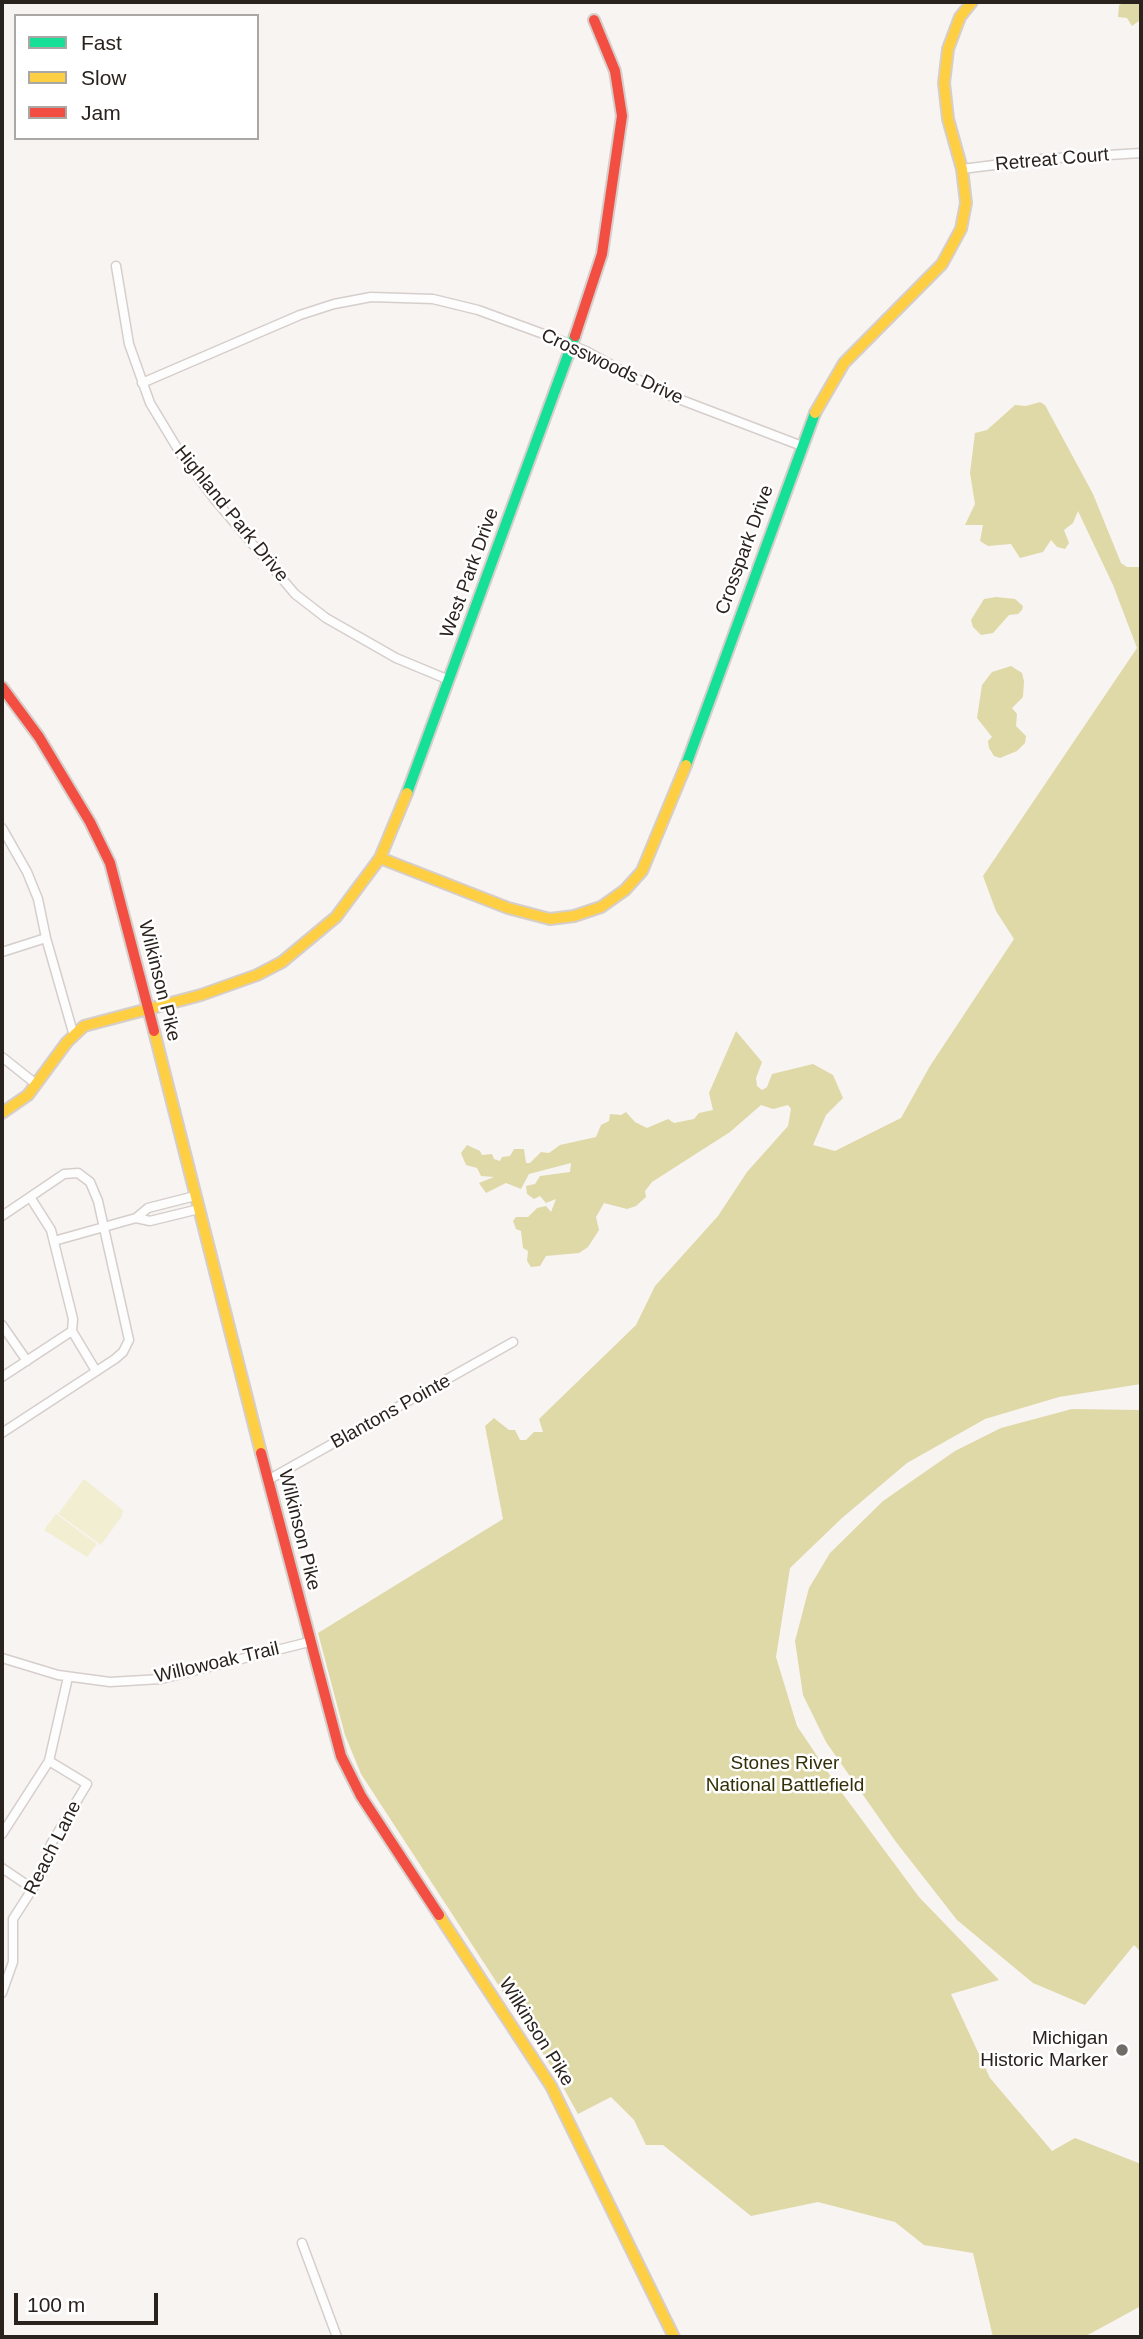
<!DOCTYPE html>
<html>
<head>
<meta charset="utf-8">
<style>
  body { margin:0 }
  #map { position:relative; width:1143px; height:2339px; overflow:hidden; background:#f8f4f2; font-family:Arial,sans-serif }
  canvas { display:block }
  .frame { position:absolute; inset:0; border:4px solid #2a221d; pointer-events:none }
  .legend { position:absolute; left:14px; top:14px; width:245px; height:126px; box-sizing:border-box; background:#fff; border:2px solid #aaa7a5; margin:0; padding:9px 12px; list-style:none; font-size:21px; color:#2a221d }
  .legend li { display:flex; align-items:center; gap:14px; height:35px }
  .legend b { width:35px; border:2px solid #aaa7a5 }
  .scale { position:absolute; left:14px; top:2293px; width:144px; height:32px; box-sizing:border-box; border:4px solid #2a221d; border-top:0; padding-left:9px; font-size:21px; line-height:24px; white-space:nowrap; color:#2a221d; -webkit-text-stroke:5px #fff; paint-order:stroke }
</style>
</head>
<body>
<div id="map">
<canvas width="1143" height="2339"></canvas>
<div class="frame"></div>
<ul class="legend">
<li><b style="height:9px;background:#16e098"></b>Fast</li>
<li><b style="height:9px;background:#ffcf43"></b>Slow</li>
<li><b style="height:9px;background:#f24e42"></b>Jam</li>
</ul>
<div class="scale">100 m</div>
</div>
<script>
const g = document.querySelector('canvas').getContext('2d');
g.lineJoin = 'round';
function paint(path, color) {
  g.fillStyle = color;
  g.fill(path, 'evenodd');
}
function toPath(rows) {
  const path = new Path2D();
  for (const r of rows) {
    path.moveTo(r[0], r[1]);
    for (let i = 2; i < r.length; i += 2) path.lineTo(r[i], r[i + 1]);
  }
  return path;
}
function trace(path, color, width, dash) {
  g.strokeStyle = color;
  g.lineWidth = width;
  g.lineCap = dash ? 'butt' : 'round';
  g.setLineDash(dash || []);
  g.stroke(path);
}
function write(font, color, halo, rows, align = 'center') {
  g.font = font + ' Arial,sans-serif';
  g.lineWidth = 5;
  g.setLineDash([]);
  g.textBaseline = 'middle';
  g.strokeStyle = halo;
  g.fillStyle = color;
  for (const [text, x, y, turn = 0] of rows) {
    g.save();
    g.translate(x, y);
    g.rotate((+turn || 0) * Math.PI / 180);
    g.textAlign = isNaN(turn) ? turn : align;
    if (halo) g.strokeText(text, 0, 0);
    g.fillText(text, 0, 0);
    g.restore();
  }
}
const green = toPath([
  [84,1479,123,1510,122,1516,101,1545,58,1514],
  [56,1514,97,1544,87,1557,44,1530]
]);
const forest = toPath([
  [1127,2,1141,2,1141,23,1139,21,1132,26,1127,18,1118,17,1119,5],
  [1040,402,1045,405,1093,494,1121,563,1127,567,1141,567,1141,1384,1059,1397,985,1419,907,1463,842,1518,790,1568,776,1657,797,1726,842,1793,919,1897,999,1980,951,1994,990,2078,1052,2151,1075,2138,1141,2164,1141,2306,1084,2337,993,2337,973,2253,924,2245,895,2222,818,2202,751,2216,663,2145,646,2145,634,2120,611,2097,578,2114,553,2069,361,1774,345,1735,318,1633,503,1519,485,1426,494,1418,509,1430,515,1430,520,1440,526,1440,534,1432,543,1432,539,1419,636,1325,655,1286,718,1216,747,1172,788,1126,791,1109,788,1105,773,1109,761,1105,730,1132,652,1182,645,1191,646,1197,636,1206,627,1209,604,1203,596,1217,599,1230,588,1247,579,1253,546,1256,540,1266,531,1267,527,1261,528,1251,523,1248,521,1231,516,1229,513,1221,516,1217,528,1217,537,1208,546,1206,551,1212,556,1199,546,1203,540,1196,534,1199,527,1194,526,1186,535,1184,540,1176,570,1172,571,1163,529,1174,521,1189,506,1183,486,1193,479,1183,494,1177,481,1176,477,1168,466,1165,461,1153,467,1145,480,1151,482,1155,492,1154,494,1159,500,1161,502,1157,510,1156,514,1149,524,1149,526,1163,530,1163,541,1152,549,1153,560,1145,596,1137,601,1125,609,1121,610,1114,621,1115,626,1112,635,1122,647,1128,668,1119,674,1123,694,1119,699,1113,713,1110,709,1093,736,1031,762,1062,756,1078,757,1086,762,1090,767,1087,772,1074,813,1064,833,1075,843,1098,826,1115,813,1145,835,1151,901,1118,930,1066,1014,939,996,911,983,876,1137,648,1113,585,1078,511,1073,523,1064,530,1069,543,1065,549,1057,547,1051,540,1043,552,1020,558,1011,544,988,546,980,541,983,525,965,525,975,504,970,473,975,433,987,430,1015,405,1026,406],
  [996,597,1015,599,1023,606,1022,610,1018,614,1009,615,993,633,981,635,973,627,971,620,984,599],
  [1011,666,1022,673,1024,681,1023,697,1012,708,1017,714,1016,726,1026,736,1025,743,1017,751,1000,758,994,756,989,748,988,741,992,737,977,718,982,685,992,672],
  [1072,1409,1141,1410,1141,1952,1134,1945,1085,2005,1033,1983,957,1920,896,1842,826,1742,803,1695,795,1641,809,1588,830,1553,883,1501,955,1451,1001,1428]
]);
const street = toPath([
  [962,169,1042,159,1141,153],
  [116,266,129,344,150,403,182,456,216,501,295,594,326,618,396,658,449,680],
  [142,383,300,315,334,304,371,297,433,299,478,310,557,339,586,351,663,393,802,446],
  [2,828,27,872,38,899,46,938],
  [2,952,46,938,74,1036],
  [2,1057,36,1084],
  [195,1196,148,1208,136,1218,150,1221,199,1209],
  [2,1216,64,1174,78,1173,90,1182,98,1201,129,1340,123,1352,115,1359,2,1433],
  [54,1241,136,1218],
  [2,1325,27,1361],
  [72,1331,96,1371],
  [2,1377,72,1331,73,1319,51,1230,30,1197],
  [268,1480,513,1342],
  [2,1658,58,1675,110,1682,161,1679,309,1642],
  [2,1834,49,1761,68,1677],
  [2,1868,33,1889],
  [2,1993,13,1962,13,1919,42,1874,51,1844,87,1784,49,1761],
  [302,2243,337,2337]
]);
const fast = toPath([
  [686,765,815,413],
  [407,793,575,336]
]);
const slow = toPath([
  [815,413,844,363,942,264,961,229,966,203,962,169,948,119,944,83,948,49,960,17,972,2],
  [380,858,508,908,550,919,574,916,601,907,625,890,642,871,686,765],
  [154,1031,261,1453],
  [2,1113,28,1095,67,1042,84,1026,201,995,257,975,282,962,336,917,380,858,407,793],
  [439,1915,551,2086,674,2337]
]);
const jam = toPath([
  [575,336,602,254,622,116,615,71,594,20],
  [2,687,39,737,90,822,110,863,154,1031],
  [261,1453,341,1756,361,1796,439,1915]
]);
const markers = [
  [1122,2050,7,"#726c68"]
];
const streetNames = [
  ["Retreat Court",1052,160,-5],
  ["Crosswoods Drive",612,367,25],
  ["Highland Park Drive",231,514,51],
  ["Crosspark Drive",745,550,-70],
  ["West Park Drive",470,573,-70],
  ["Wilkinson Pike",159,981,76],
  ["Blantons Pointe",391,1412,-29],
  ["Wilkinson Pike",299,1530,76],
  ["Willowoak Trail",217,1663,-13],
  ["Reach Lane",53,1848,-63],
  ["Wilkinson Pike",536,2032,58]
];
const parkNames = [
  ["Stones River",785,1764],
  ["National Battlefield",785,1786]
];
const poiNames = [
  ["Michigan",1108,2039],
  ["Historic Marker",1108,2061]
];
paint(green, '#f2eed1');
paint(forest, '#dfd8a7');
trace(street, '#d5cecb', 11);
trace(fast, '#d5cecb', 14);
trace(slow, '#d5cecb', 14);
trace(jam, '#d5cecb', 14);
trace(street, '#fefdfd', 8);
trace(fast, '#16e098', 10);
trace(slow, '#ffcf43', 10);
trace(jam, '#f24e42', 10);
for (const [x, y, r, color] of markers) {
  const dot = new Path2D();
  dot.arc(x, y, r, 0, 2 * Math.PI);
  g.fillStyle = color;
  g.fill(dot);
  trace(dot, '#fff', 2.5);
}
write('19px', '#2a221d', '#fff', streetNames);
write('19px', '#332f07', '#fff', parkNames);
write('19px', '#2a221d', '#fff', poiNames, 'right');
</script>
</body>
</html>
